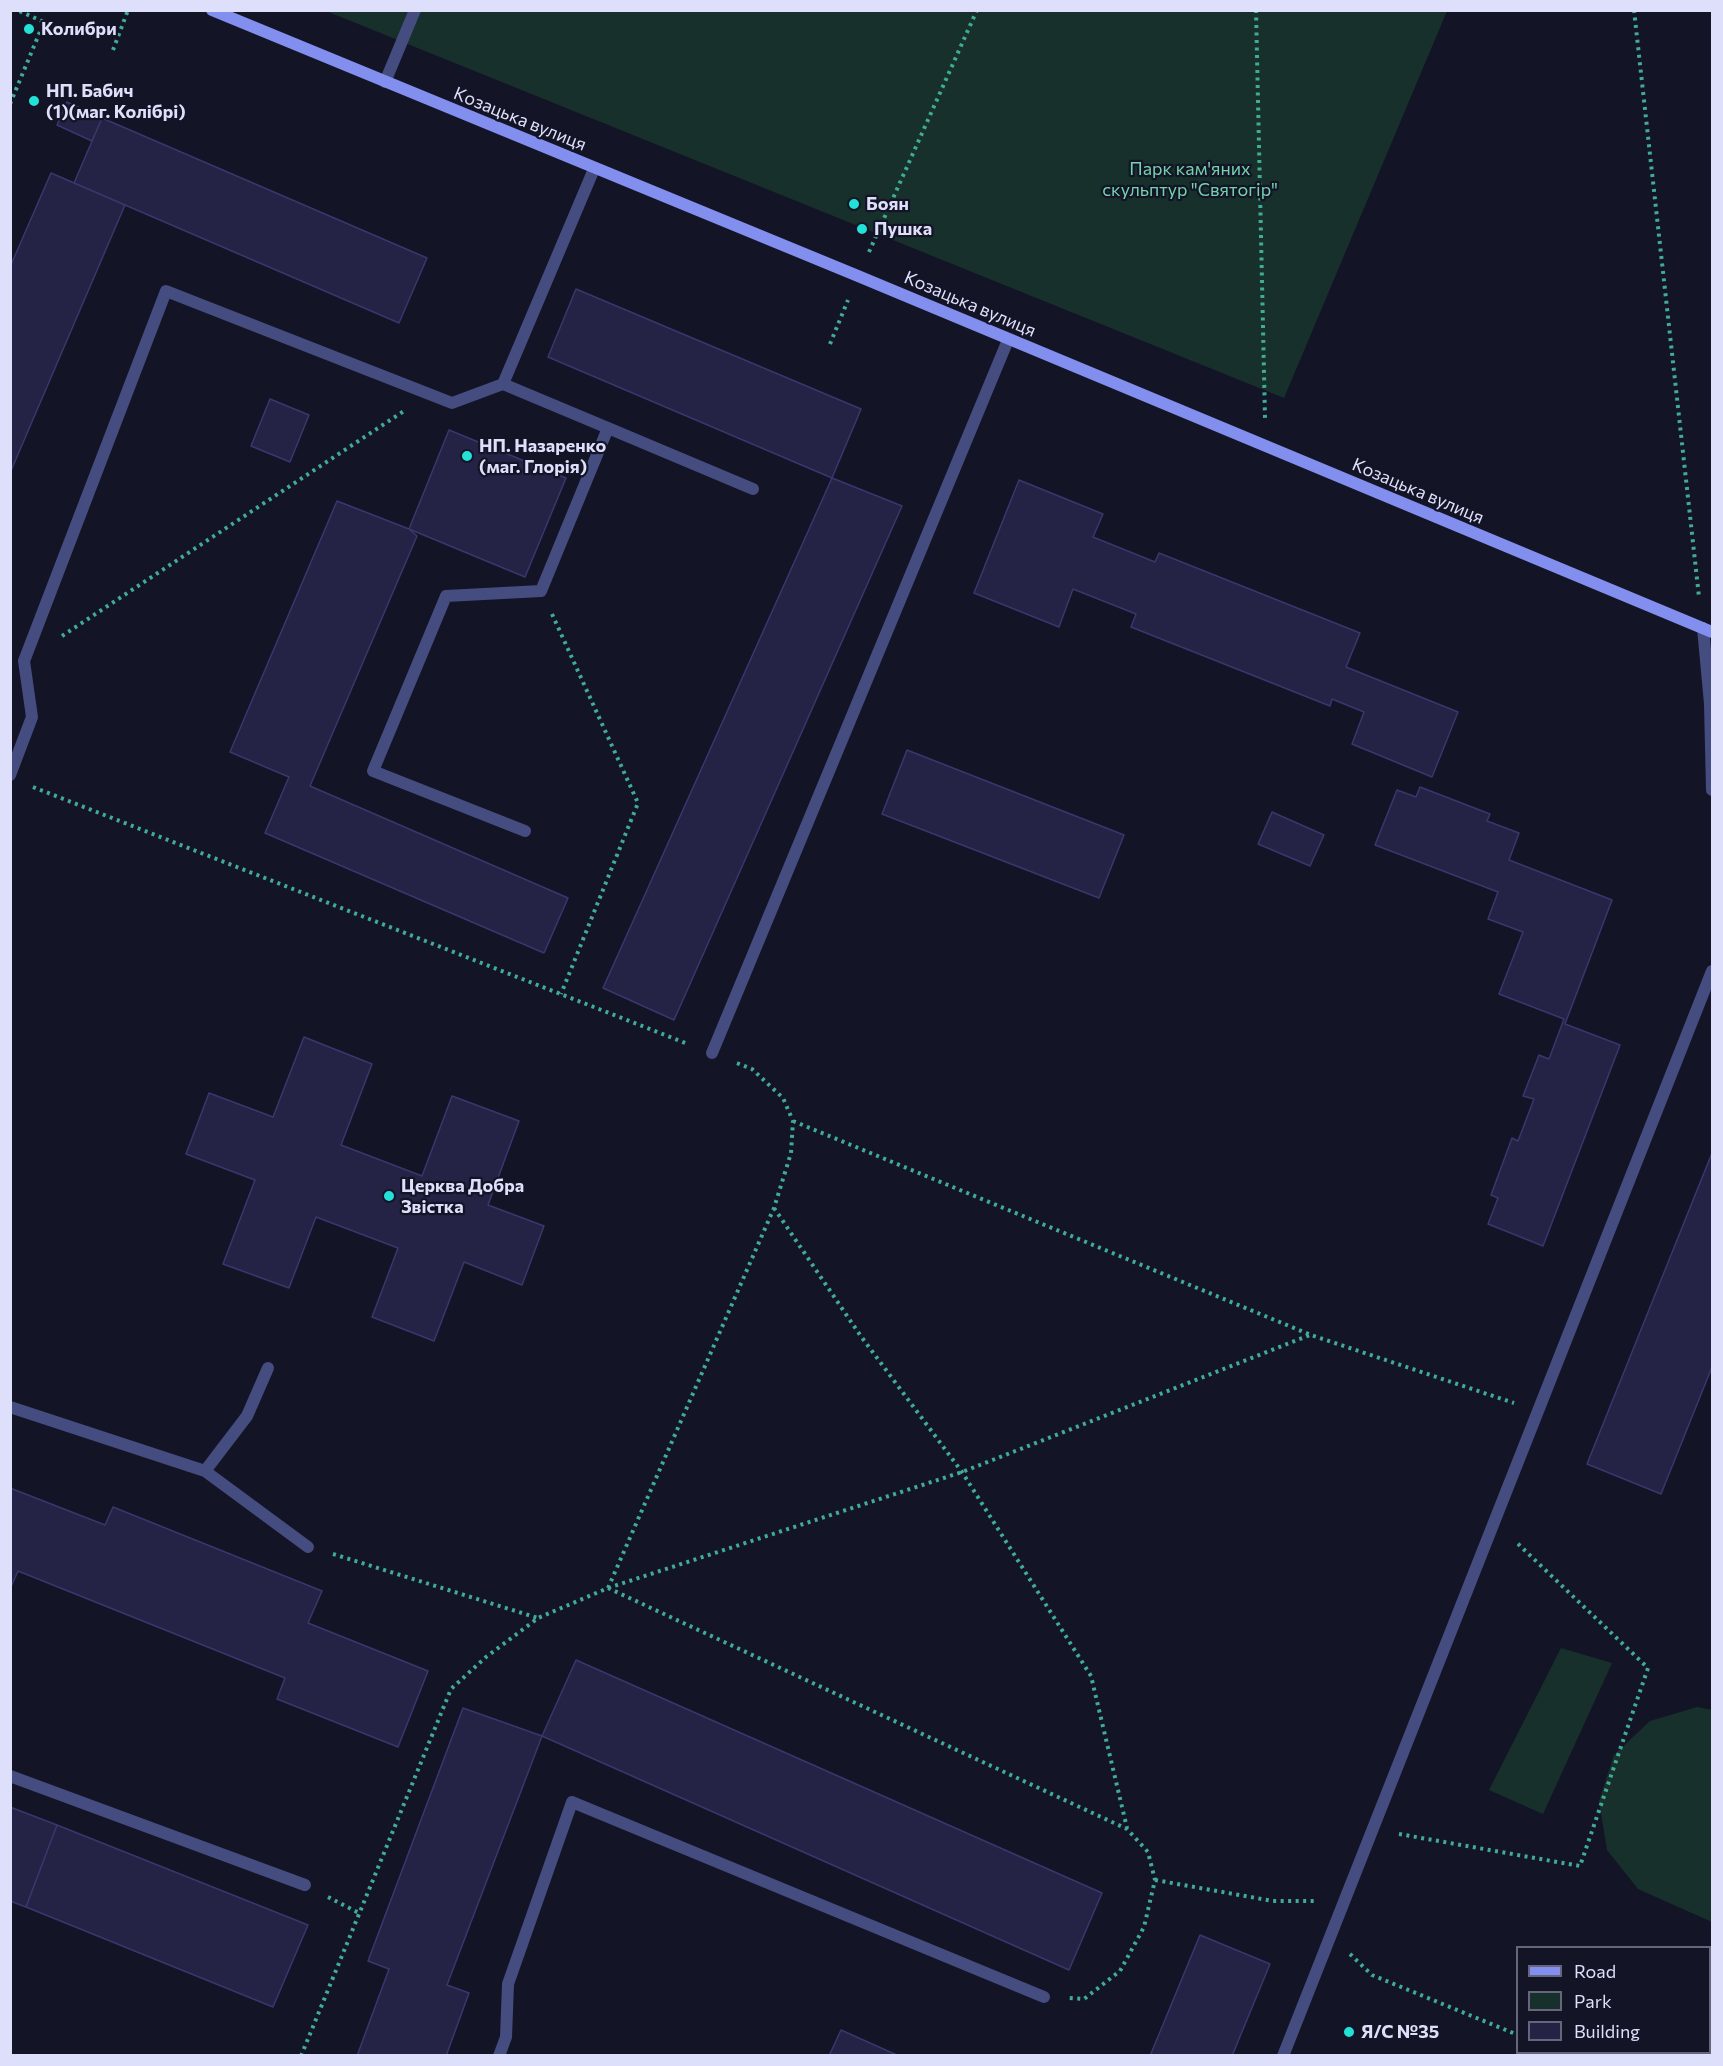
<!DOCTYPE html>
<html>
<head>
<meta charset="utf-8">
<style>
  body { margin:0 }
  #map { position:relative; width:1723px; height:2066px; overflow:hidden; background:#141427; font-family:Commissioner,sans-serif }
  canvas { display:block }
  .frame { position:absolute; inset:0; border:12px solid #dedffa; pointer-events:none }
  .legend { position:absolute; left:1516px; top:1946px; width:195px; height:108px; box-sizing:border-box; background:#141427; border:2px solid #65657b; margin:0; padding:8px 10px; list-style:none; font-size:18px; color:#dedffa }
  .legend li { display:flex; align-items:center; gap:12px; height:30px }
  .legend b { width:30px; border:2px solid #65657b }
</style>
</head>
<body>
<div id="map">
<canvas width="1723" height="2066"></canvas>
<div class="frame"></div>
<ul class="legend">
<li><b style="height:8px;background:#828fee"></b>Road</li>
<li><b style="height:16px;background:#17302b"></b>Park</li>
<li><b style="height:16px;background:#242245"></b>Building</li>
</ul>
</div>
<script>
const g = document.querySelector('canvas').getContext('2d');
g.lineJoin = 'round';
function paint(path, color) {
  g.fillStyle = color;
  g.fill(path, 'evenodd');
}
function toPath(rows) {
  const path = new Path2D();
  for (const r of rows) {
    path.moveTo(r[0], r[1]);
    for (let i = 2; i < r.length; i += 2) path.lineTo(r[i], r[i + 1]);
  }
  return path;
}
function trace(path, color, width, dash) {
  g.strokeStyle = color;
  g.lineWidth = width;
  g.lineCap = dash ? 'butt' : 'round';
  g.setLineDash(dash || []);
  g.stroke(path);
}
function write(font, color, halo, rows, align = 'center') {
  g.font = font + ' Commissioner,sans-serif';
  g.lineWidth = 4.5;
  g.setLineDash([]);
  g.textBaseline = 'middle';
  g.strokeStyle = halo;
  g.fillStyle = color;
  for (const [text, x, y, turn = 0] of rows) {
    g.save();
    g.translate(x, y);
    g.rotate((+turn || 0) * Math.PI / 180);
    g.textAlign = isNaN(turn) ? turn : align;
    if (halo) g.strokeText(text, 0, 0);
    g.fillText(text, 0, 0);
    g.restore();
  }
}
const green = toPath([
  [326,11,1447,11,1284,398],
  [1561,1648,1612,1663,1543,1814,1489,1790],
  [1697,1707,1712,1710,1712,1922,1638,1889,1607,1850,1599,1801,1614,1755,1650,1721]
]);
const building = toPath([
  [67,102,102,118,92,141,57,125,67,102],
  [102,118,427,258,399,323,74,183,102,118],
  [51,173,125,205,10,473,10,267,51,173],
  [576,289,861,409,832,478,548,357,576,289],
  [270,399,309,415,290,462,251,446,270,399],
  [449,430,566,478,525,577,409,529,449,430],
  [832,478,902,506,674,1020,603,988,832,478],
  [1019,480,1103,514,1093,537,1155,562,1159,553,1360,633,1346,667,1458,712,1432,777,1352,744,1364,712,1332,699,1330,706,1131,627,1136,614,1073,589,1059,627,974,593,1019,480],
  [337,501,409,529,417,536,310,786,568,898,544,953,265,833,289,777,230,752,337,501],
  [907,750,1124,835,1099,898,882,814,907,750],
  [1420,787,1490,814,1487,821,1519,833,1509,860,1612,900,1565,1024,1620,1045,1543,1246,1488,1224,1498,1198,1491,1195,1512,1138,1518,1141,1534,1099,1523,1096,1539,1055,1549,1059,1564,1019,1499,994,1523,932,1488,919,1498,892,1375,845,1397,790,1416,797,1420,787],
  [1272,812,1324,835,1310,866,1258,844,1272,812],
  [304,1037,372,1064,341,1145,422,1176,452,1096,519,1121,488,1205,544,1226,522,1285,464,1262,434,1341,372,1317,398,1248,316,1217,289,1288,223,1264,255,1180,186,1154,209,1093,273,1117,304,1037],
  [1712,1153,1712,1367,1661,1494,1587,1464,1712,1153],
  [10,1488,105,1525,113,1507,322,1591,308,1623,428,1671,398,1747,277,1699,285,1678,18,1571,10,1589,10,1488],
  [576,1660,1102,1893,1069,1970,542,1736,576,1660],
  [463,1708,542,1736,447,1985,469,1993,446,2056,357,2056,389,1969,368,1961,463,1708],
  [10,1807,57,1825,26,1907,10,1901,10,1807],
  [57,1825,308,1925,273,2007,26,1907,57,1825],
  [1200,1935,1270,1964,1232,2056,1150,2056,1200,1935],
  [841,2030,899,2056,829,2056,841,2030]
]);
const path = toPath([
  [1256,10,1265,418],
  [1634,10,1699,597],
  [113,50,128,10],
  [10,104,44,22,17,10],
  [869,252,977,10],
  [830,344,848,300],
  [552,614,638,803,561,994],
  [62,636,404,411],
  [33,787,688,1044],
  [793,1121,1311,1335,1514,1403],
  [774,1208,860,1335,962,1472,1091,1676,1127,1828],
  [333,1554,538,1618],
  [608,1588,1127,1829,1148,1852,1155,1880,1144,1927,1120,1971,1084,1999,1069,1998],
  [608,1588,962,1472,1310,1335],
  [1399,1834,1580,1866,1648,1668,1515,1541],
  [1155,1880,1273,1901,1317,1901],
  [328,1897,359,1913],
  [1350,1954,1372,1975,1518,2035],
  [1561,2052,1568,2056],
  [301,2056,451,1689,486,1657,538,1618,608,1588,774,1208,791,1153,793,1121,783,1098,752,1069,734,1062]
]);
const lane = toPath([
  [385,82,415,10],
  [503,384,608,428,541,591,446,596,373,771,525,831],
  [608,428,753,489],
  [1703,628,1710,704,1712,790],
  [10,775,32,717,24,661,166,291,452,403,503,384,594,169],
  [712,1053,1008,340],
  [10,1407,205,1471,308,1547],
  [205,1471,247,1416,268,1368],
  [10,1776,305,1885],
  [499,2056,506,2037,508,1984,572,1802,1044,1997],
  [1283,2056,1712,971]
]);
const secondary = toPath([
  [212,10,858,276,1712,632]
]);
const markers = [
  [29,29,6,"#24e1d7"],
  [34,101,6,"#24e1d7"],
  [854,204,6,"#24e1d7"],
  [862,229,6,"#24e1d7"],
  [467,456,6,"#24e1d7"],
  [389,1196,6,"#24e1d7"],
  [1349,2032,6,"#24e1d7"]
];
const poiNames = [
  ["Колибри",41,29],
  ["НП. Бабич",46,91],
  ["(1)(маг. Колібрі)",46,112],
  ["Боян",866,204],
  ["Пушка",874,229],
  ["НП. Назаренко",479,446],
  ["(маг. Глорія)",479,467],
  ["Церква Добра",401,1186],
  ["Звістка",401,1207],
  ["Я/С №35",1361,2032]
];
const streetNames = [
  ["Козацька вулиця",520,119,22],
  ["Козацька вулиця",970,304,23],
  ["Козацька вулиця",1418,491,23]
];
const parkNames = [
  ["Парк кам'яних",1190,169],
  ["скульптур \"Святогір\"",1190,190]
];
paint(green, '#17302b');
paint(building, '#242245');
trace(building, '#3a376e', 1.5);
trace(path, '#41ab95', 4, [3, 4.5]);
trace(lane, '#454c7f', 12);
trace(secondary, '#828fee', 12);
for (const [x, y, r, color] of markers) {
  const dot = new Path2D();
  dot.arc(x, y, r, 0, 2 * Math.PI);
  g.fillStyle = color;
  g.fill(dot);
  trace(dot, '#141427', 2);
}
write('bold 18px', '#dedffa', '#141427', poiNames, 'left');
write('18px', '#dedffa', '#141427', streetNames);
write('18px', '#73d2ac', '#141427', parkNames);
</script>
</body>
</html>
